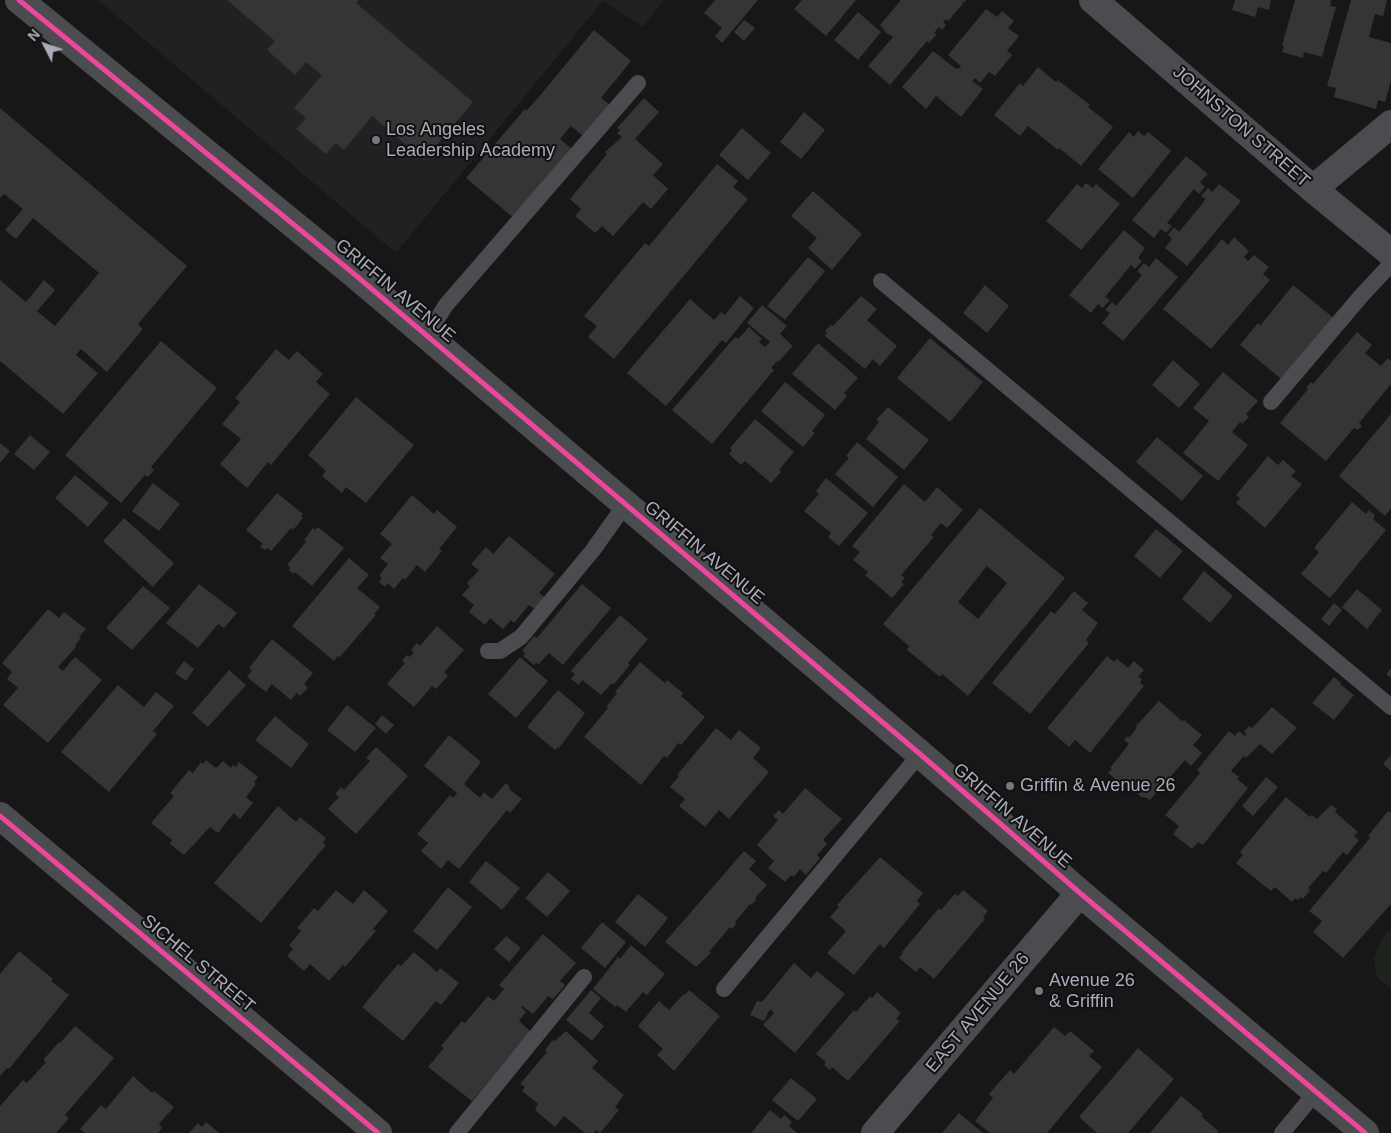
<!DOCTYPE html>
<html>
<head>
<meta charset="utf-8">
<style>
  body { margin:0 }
  #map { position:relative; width:1391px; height:1133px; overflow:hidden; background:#171717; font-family:Arial,sans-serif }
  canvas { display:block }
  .north { position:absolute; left:20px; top:20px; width:50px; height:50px; -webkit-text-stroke:4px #111113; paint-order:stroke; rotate:311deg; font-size:14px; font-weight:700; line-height:20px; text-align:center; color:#a8adb8 }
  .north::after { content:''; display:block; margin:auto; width:18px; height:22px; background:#a8adb8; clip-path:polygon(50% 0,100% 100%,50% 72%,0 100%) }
</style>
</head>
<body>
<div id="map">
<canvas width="1391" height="1133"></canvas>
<div class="north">N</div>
</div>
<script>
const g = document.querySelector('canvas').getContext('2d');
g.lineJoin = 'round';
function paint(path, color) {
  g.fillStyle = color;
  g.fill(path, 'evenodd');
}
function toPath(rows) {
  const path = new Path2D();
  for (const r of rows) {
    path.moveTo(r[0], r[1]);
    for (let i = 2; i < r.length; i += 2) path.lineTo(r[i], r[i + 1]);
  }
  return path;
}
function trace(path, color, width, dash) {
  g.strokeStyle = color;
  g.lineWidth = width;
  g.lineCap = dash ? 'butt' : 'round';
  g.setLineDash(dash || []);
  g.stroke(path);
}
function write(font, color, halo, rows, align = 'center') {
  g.font = font + ' Arial,sans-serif';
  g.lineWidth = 4;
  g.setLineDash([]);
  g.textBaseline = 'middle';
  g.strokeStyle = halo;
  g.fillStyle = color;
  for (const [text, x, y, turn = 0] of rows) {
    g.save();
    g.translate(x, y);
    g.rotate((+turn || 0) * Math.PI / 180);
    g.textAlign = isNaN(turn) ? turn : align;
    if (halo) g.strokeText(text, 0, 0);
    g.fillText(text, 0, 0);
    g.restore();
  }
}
const built = toPath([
  [98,0,664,0,643,27,603,1,396,253]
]);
const green = toPath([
  [1391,929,1391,989,1377,977,1374,960,1380,942]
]);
const building = toPath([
  [227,0,359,0,356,3,473,102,424,160,372,116,344,150,336,143,326,154,296,129,306,118,294,108,322,75,306,62,295,75,267,50,275,41],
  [715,0,758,0,722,43,715,36,722,28,704,13],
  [802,0,856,0,826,36,794,9],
  [901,0,966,0,964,3,961,1,963,4,953,15,951,13,953,16,948,21,946,19,943,22,946,25,942,30,939,27,934,33,937,34,929,43,927,41,890,85,868,66,893,37,889,34,888,35,880,25],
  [1235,0,1271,0,1269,10,1258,7,1255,17,1232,10],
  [1295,0,1331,0,1330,6,1336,7,1322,57,1304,52,1303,58,1282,52,1284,46,1282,45],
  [1351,0,1387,0,1383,16,1375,14,1369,37,1391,43,1391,80,1385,102,1378,100,1376,109,1334,97,1336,88,1327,86],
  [986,9,997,17,1002,11,1014,21,1008,28,1019,36,1007,51,1012,55,995,76,989,72,980,83,975,78,972,81,983,89,961,117,936,96,926,109,902,87,933,51,956,69,957,68,959,69,961,66,948,55],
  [858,12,881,32,858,60,834,40],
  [744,20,755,28,744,41,734,32],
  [594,30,631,61,601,98,610,105,583,136,571,126,560,139,573,150,515,219,466,178,525,109,526,111,538,98],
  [1038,67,1056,82,1058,80,1090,105,1088,107,1113,127,1081,166,1059,148,1058,150,1028,126,1020,136,994,115,1020,83,1023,86],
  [644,98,659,112,635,139,663,164,653,175,668,189,651,209,643,202,613,236,602,226,595,233,575,216,581,209,570,199,607,154,605,152,622,137,617,133,620,130,617,128],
  [0,108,187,266,138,324,143,329,107,372,81,349,76,355,98,373,63,414,0,361,0,280,26,302,44,280,55,290,37,311,55,326,99,273,33,218,16,239,5,230,23,209,4,194,0,198],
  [804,112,825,130,801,159,780,142],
  [742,128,771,153,748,180,719,155],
  [1138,131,1144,136,1148,132,1171,151,1133,198,1098,169,1129,132,1134,137],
  [1186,156,1208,174,1200,182,1205,187,1199,194,1194,189,1167,223,1172,226,1166,233,1161,229,1154,238,1132,220],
  [717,164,738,181,733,187,748,199,614,359,588,337,597,326,584,316,645,243,649,246],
  [1086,183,1093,188,1096,184,1120,204,1081,250,1046,221,1077,184,1082,188],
  [1219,184,1241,201,1187,266,1165,248,1172,239,1168,235,1174,227,1179,232,1206,199,1201,196,1208,188,1212,192],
  [813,191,862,234,832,270,808,248,817,238,791,216],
  [1124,230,1145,248,1138,258,1142,261,1135,269,1131,265,1105,297,1110,300,1103,308,1098,304,1091,313,1069,295],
  [1234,237,1249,251,1244,257,1248,261,1254,255,1269,267,1263,274,1270,280,1211,349,1163,309,1222,239,1228,245],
  [808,257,825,271,785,320,767,306],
  [1156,258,1178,277,1123,341,1102,323,1110,313,1105,310,1112,302,1116,306,1142,275,1137,271,1144,263,1149,267],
  [985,285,1009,306,987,333,963,313],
  [1293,285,1335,319,1285,382,1240,345,1258,323,1260,326],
  [740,296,754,308,726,343,722,340,666,406,627,373,690,299,714,320,721,312,725,315],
  [861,296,877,309,867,320,897,346,880,366,873,359,865,369,825,336,827,333,825,331,831,325,833,326],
  [762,305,787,326,780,334,793,346,778,362,777,361,771,368,774,370,712,444,672,410,735,337,738,339,749,327,762,339,759,342,765,347,770,342,747,323],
  [1357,332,1372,345,1365,353,1381,366,1388,358,1391,361,1391,384,1359,423,1362,426,1358,430,1354,428,1326,461,1280,423,1308,389,1306,388,1311,382,1313,384],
  [930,338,983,382,950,422,897,378],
  [161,341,217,388,151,467,154,470,148,477,145,475,121,503,65,455],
  [818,343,858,378,844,393,847,396,835,410,792,374],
  [276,349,289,360,297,351,323,374,316,382,330,394,271,465,268,462,247,488,220,464,241,439,222,424,240,402,235,398],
  [1173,360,1200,384,1179,408,1152,385],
  [1223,372,1258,401,1246,414,1249,417,1242,424,1240,422,1232,432,1248,445,1218,481,1183,453,1209,421,1193,408],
  [785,382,825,415,812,431,815,433,803,447,761,411],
  [356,397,414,445,366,503,346,487,342,493,322,476,326,471,308,455],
  [888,407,929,440,904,470,866,439,879,422,876,420],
  [1391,414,1391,509,1385,516,1339,476],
  [755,419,794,452,779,470,781,472,771,483,745,461,741,465,729,454,732,450,730,448],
  [30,435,50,452,34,470,14,454],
  [1157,437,1203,476,1182,501,1136,462],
  [857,442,898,477,873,507,835,474,849,458,846,456],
  [0,443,10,451,0,463],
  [1268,456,1278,465,1283,460,1296,471,1291,476,1302,484,1265,528,1236,503,1240,498,1236,495],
  [75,475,109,503,88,527,55,498],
  [826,478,868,513,839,546,828,537,831,533,804,511,819,494,816,491],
  [153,483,180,504,159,531,132,511],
  [904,484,925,502,937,487,963,510,947,528,941,523,931,535,934,537,901,575,905,578,901,582,904,584,892,598,865,575,868,572,853,560,860,552,852,546],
  [277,493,303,514,301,516,303,518,293,530,291,528,271,551,267,548,265,550,260,547,263,544,246,530],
  [412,495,434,514,437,510,457,527,439,549,442,551,425,572,417,565,405,580,403,578,394,589,388,583,385,587,379,582,382,578,379,576,388,564,380,558,392,544,380,534],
  [1352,502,1366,514,1369,510,1375,515,1373,519,1386,530,1330,598,1301,574,1319,552,1314,548],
  [980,508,1065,578,968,696,942,674,940,677,907,650,909,646,883,624],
  [987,566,1007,583,978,619,958,602],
  [124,518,174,563,153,587,103,541],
  [318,527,344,548,312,586,295,572,294,574,288,570,291,568,287,565,306,542,304,540,313,528,315,530],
  [1156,529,1183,551,1160,578,1134,556],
  [509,536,555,574,539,593,546,598,536,610,529,605,514,623,511,620,503,629,490,618,485,625,469,612,474,605,462,595,470,586,467,583,479,570,471,564,486,547,493,554],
  [349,558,369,575,357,588,380,607,374,614,376,615,340,657,338,656,334,661,292,626],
  [1204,571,1233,596,1210,623,1182,599],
  [199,584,237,613,224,628,218,624,198,648,166,623],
  [582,584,611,608,563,665,549,653,539,664,536,663,534,665,523,656,525,653,522,651,534,636,537,638],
  [143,586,170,608,132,650,106,628],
  [1357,589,1382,610,1367,629,1342,607],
  [1074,591,1088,603,1082,610,1098,623,1086,640,1089,643,1030,714,992,683,1051,611,1055,614],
  [1334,603,1342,610,1329,626,1321,619],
  [48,609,59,618,64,612,86,629,79,637,81,638,75,645,76,647,58,667,63,671,75,657,102,680,48,743,3,705,18,688,7,679,12,672,2,663],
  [620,615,648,639,628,663,630,665,614,684,612,683,601,695,582,680,579,685,571,679,575,674,571,671],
  [437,626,464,650,444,672,448,676,436,689,432,686,414,707,387,684,405,663,402,661,407,655,410,657,414,652,411,650,417,643,420,646],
  [272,639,313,673,304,684,308,688,300,696,297,693,291,700,272,684,266,692,247,677,252,670,249,668],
  [1107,656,1114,662,1117,659,1128,668,1134,661,1144,670,1138,677,1142,679,1140,683,1144,686,1090,753,1075,740,1069,747,1047,728],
  [520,657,548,681,516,718,488,694],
  [184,661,194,669,186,681,175,673],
  [640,662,665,683,667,680,683,693,681,696,705,717,681,745,678,743,667,758,664,756,641,785,584,737,608,708,606,707,617,693,615,692],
  [1391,668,1391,678,1386,674],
  [229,670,246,685,208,727,192,713],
  [1334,677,1341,683,1340,684,1354,695,1334,720,1312,703],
  [118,685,144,707,156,692,174,706,153,731,157,734,109,792,61,752],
  [558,690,585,713,559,748,558,747,555,750,527,727],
  [1159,701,1182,721,1184,720,1202,735,1193,745,1202,753,1191,766,1185,760,1150,800,1147,798,1141,797,1124,779,1120,783,1108,773,1112,769,1110,768,1129,744,1124,740,1128,736,1129,738,1137,728,1135,727],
  [347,705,376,728,355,752,327,730],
  [1272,707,1297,728,1272,754,1260,744,1246,758,1244,756,1231,771,1239,777,1237,779,1248,788,1203,845,1198,842,1192,849,1173,834,1179,826,1165,815,1200,773,1197,770,1229,731,1235,736,1239,731,1245,736,1246,734,1244,732,1249,726,1252,728],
  [382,715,394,725,386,734,375,724],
  [275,716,309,744,291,768,255,740],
  [716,728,731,740,739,730,761,748,753,758,769,772,729,819,719,810,705,827,679,806,685,799,670,787,679,776,677,775],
  [449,735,481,762,464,784,480,798,484,792,492,799,506,783,510,787,509,789,522,799,510,813,507,810,459,869,448,860,441,869,421,851,428,843,417,834,450,795,453,798,457,793,424,766],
  [376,747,408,776,356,834,328,809,339,797,335,794,341,787,344,790,370,761,366,758],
  [1391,755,1391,771,1383,764],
  [206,760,216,768,223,761,231,768,233,765,236,767,239,762,258,777,254,782,256,784,246,797,253,803,240,819,234,813,218,833,210,827,184,855,170,844,172,840,151,823,174,796,170,793,189,770,193,773,201,762,203,764],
  [1266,777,1278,787,1253,816,1242,806],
  [805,788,842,819,823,840,827,844,817,855,820,858,806,875,800,869,794,877,791,875,785,882,768,868,774,861,757,845,778,820,773,816,779,810,783,814],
  [1286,797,1310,817,1312,815,1317,819,1331,805,1337,809,1335,812,1358,832,1354,836,1359,840,1347,855,1343,852,1326,873,1323,871,1308,888,1310,890,1303,899,1301,897,1298,900,1295,898,1292,902,1275,887,1271,891,1236,863,1243,855,1240,852],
  [278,806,296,822,300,817,326,838,323,843,326,845,261,923,214,883],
  [1388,811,1391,813,1391,904,1343,958,1313,932,1322,921,1309,911,1370,838,1368,836],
  [744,851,756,861,749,869,767,885,755,898,756,900,751,905,750,904,735,922,736,924,732,929,730,927,709,952,711,953,696,967,665,942],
  [880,857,923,893,917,901,920,904,884,948,880,944,854,975,827,953,846,931,830,917,839,907,837,905],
  [486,861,520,888,502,910,469,882],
  [548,872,570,891,547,917,525,898],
  [448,887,472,907,437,950,413,931],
  [336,890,353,904,364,890,388,911,373,929,376,931,345,967,343,965,329,981,310,964,304,971,287,956,293,949,289,945,301,931,297,928,314,908,318,911],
  [963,890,988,911,983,917,985,919,934,979,920,967,916,972,899,958,903,953,902,952,939,908,941,910,955,894,958,896],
  [638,894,668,918,645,947,615,922],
  [602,922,626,942,605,968,581,948],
  [543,934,576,963,560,981,565,985,553,999,548,996,533,1014,522,1006,521,1007,526,1012,519,1021,531,1032,472,1101,428,1067,444,1048,441,1046,462,1021,465,1023,488,996,494,1001,504,989,499,985],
  [506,936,521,948,509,962,494,949],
  [631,945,665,974,647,995,643,992,626,1012,617,1005,615,1007,593,989,618,957,620,959],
  [19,951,53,979,51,981,69,995,9,1069,7,1068,0,1076,0,974],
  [414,952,437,972,440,968,459,983,441,1005,436,1001,403,1041,362,1007,398,964,401,966],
  [794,963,811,978,817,971,845,994,795,1053,763,1025,774,1013,770,1009,764,1021,750,1015,757,1001,762,1002],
  [591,990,601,998,589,1013,604,1026,592,1041,566,1020],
  [689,990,720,1016,674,1071,657,1055,663,1049,638,1026,659,1001,669,1010,684,994,685,995],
  [877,992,901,1013,896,1019,900,1021,848,1081,832,1067,830,1070,824,1065,826,1062,816,1054,854,1010,856,1012,870,996,872,998],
  [75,1026,114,1058,65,1115,69,1118,56,1133,0,1133,0,1106,23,1080,26,1083,31,1079,46,1062,43,1060,59,1042,60,1043],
  [1054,1027,1065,1036,1070,1031,1094,1051,1089,1056,1102,1067,1047,1133,990,1133,975,1121,993,1098,989,1094,1010,1070,1014,1074],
  [566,1031,598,1061,592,1068,624,1095,615,1107,619,1110,600,1133,596,1130,594,1133,585,1133,564,1116,555,1127,535,1110,538,1104,522,1091,525,1087,520,1084,547,1052,545,1050,553,1040,555,1041],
  [1138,1048,1174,1079,1128,1133,1097,1133,1079,1117],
  [133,1076,152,1093,154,1091,174,1107,159,1124,162,1128,158,1133,85,1133,80,1129,101,1105,106,1109],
  [791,1078,817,1099,798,1121,772,1100],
  [1181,1096,1203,1114,1201,1116,1218,1131,1217,1133,1150,1133],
  [770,1110,781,1119,784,1115,792,1122,789,1126,797,1133,751,1133],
  [959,1113,983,1133,942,1133],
  [206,1122,219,1133,189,1133,198,1123,202,1127]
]);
const service = toPath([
  [881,281,1391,707],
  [426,336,446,305,638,83],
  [1271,402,1362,295,1391,264],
  [488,651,500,651,521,637,593,550,625,505],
  [724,989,920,754],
  [457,1133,584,977],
  [1282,1133,1316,1092]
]);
const minor = toPath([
  [1093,0,1313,189,1391,253],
  [1313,189,1391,124],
  [0,816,378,1133]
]);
const tertiary = toPath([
  [19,0,353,273,920,754,1080,893,1365,1133],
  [875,1133,1080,893]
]);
const cycleway = toPath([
  [19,0,353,273,920,754,1080,893,1365,1133],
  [0,816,378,1133]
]);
const markers = [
  [376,140,5,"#757880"],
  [1010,786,5,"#757880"],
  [1039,991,5,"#757880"]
];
const streetNames = [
  ["JOHNSTON STREET",1241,127,41],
  ["GRIFFIN AVENUE",395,291,40],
  ["GRIFFIN AVENUE",704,553,40],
  ["GRIFFIN AVENUE",1012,816,41],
  ["SICHEL STREET",198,964,40],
  ["EAST AVENUE 26",978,1013,-50]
];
const poiNames = [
  ["Los Angeles",386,130],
  ["Leadership Academy",386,151],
  ["Griffin & Avenue 26",1020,786],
  ["Avenue 26",1049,981],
  ["& Griffin",1049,1002]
];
paint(built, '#212123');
paint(green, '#1d241e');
paint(building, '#353536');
trace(service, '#4b4c50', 16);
trace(minor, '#4b4c50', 28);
trace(tertiary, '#4b4c50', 28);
trace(cycleway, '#ed469a', 5);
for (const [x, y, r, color] of markers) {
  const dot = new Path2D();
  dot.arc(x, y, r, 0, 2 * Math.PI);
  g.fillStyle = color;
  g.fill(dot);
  trace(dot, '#111113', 2);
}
write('18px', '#a8adb8', '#111113', streetNames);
write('18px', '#a8adb8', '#111113', poiNames, 'left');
</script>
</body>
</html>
